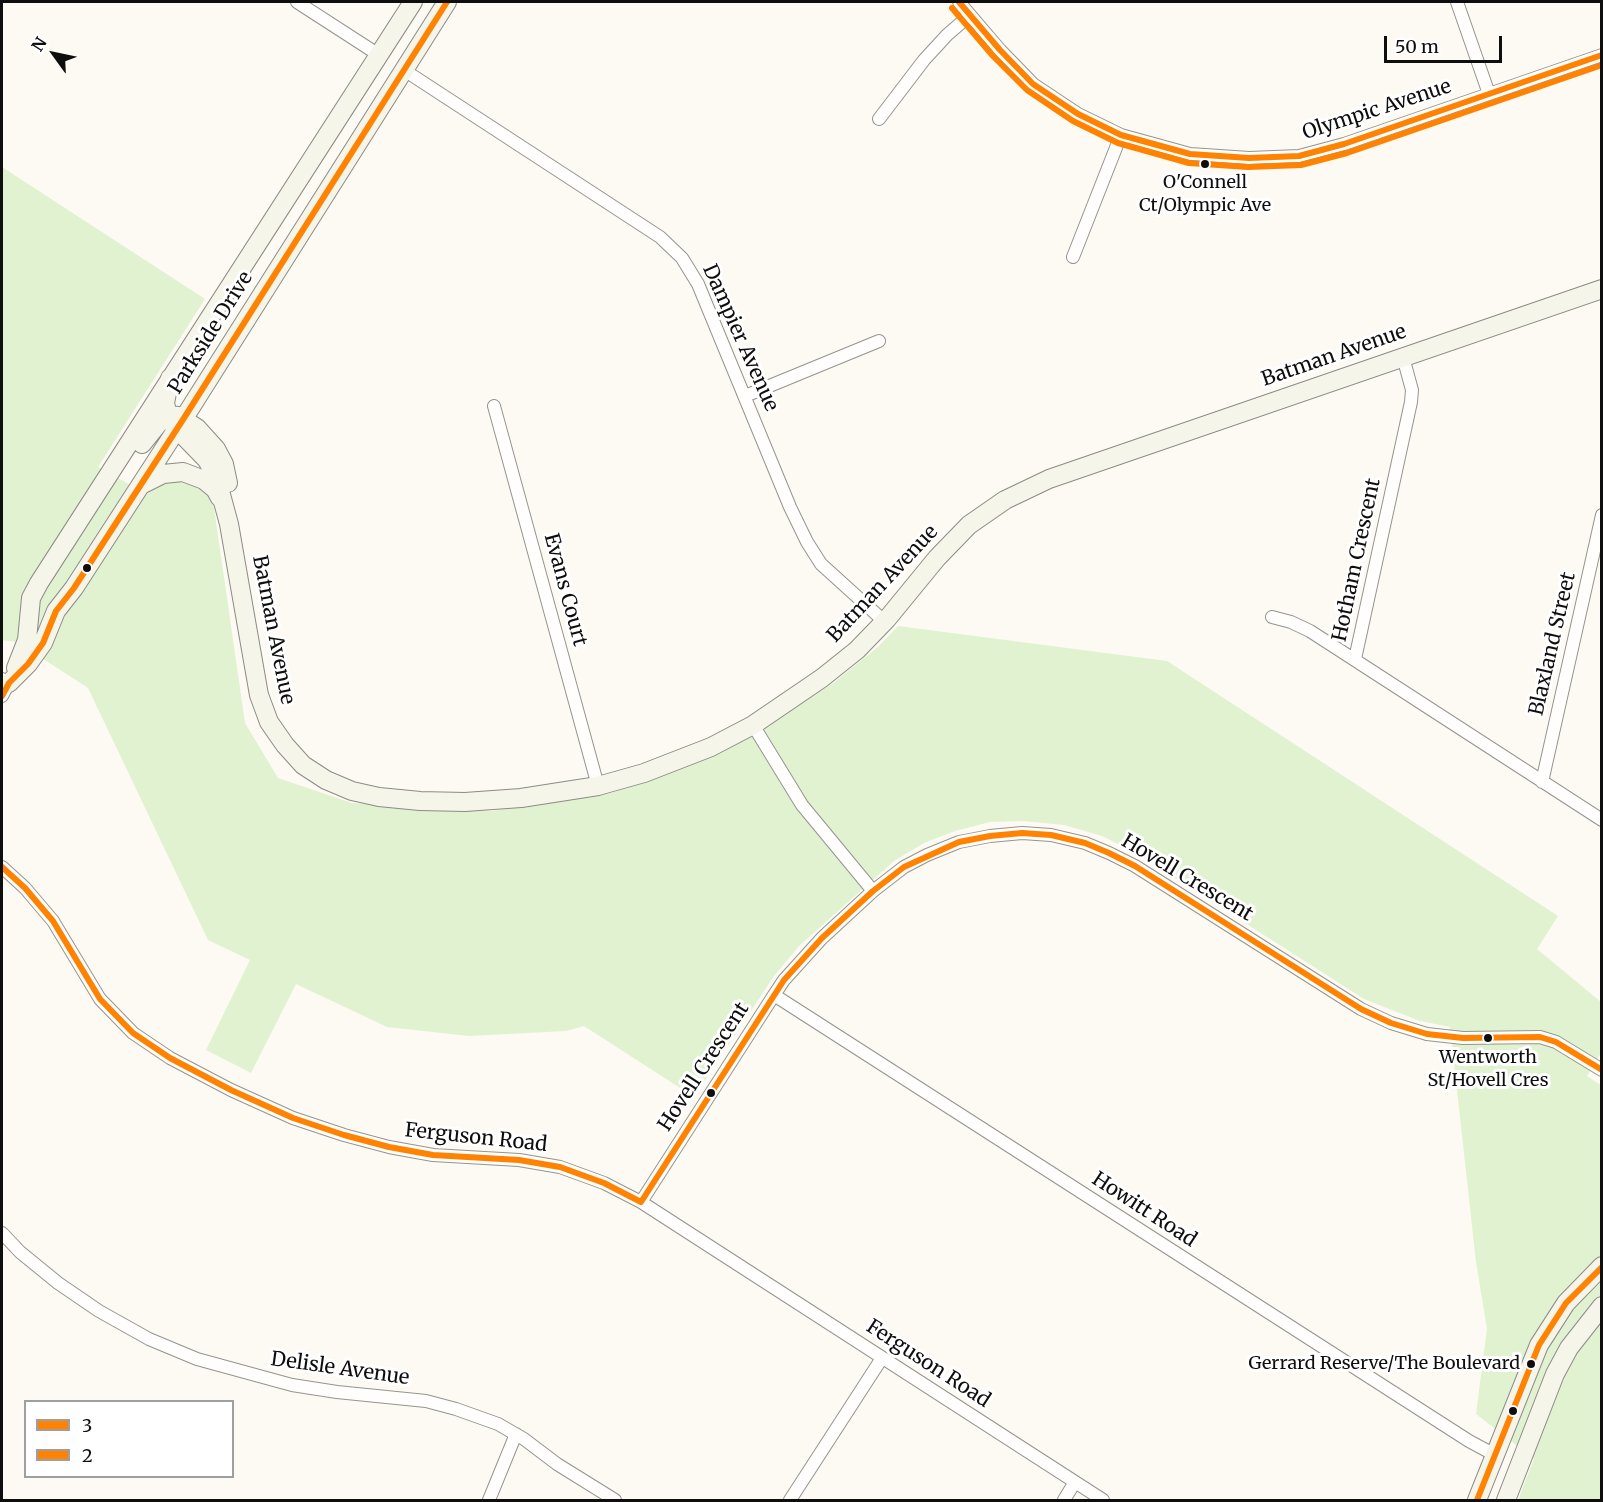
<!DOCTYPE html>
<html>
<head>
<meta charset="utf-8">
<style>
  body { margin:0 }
  #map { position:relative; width:1603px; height:1502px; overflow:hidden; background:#fcfaf2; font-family:Merriweather,serif }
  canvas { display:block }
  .frame { position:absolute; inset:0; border:3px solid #0e0e0e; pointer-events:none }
  .legend { position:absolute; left:24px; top:1400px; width:210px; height:78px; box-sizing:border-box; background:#fff; border:2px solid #9f9f9f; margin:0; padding:8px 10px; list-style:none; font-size:18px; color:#0e0e0e }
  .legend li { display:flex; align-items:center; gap:12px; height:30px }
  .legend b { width:30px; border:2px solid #9f9f9f }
  .north { position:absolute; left:24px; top:24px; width:60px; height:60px; -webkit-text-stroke:4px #fff; paint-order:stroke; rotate:303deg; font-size:16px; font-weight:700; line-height:24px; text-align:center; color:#0e0e0e }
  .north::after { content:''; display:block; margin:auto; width:21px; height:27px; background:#0e0e0e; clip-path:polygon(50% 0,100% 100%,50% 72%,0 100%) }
  .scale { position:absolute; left:1384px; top:36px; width:118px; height:27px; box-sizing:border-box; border:3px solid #0e0e0e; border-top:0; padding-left:8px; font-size:18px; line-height:21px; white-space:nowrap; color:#0e0e0e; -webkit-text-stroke:4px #fff; paint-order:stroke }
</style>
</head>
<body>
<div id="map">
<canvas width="1603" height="1502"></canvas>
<div class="frame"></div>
<ul class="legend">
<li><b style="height:8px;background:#ff8200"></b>3</li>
<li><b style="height:8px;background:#ff8200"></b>2</li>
</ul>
<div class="north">N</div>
<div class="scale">50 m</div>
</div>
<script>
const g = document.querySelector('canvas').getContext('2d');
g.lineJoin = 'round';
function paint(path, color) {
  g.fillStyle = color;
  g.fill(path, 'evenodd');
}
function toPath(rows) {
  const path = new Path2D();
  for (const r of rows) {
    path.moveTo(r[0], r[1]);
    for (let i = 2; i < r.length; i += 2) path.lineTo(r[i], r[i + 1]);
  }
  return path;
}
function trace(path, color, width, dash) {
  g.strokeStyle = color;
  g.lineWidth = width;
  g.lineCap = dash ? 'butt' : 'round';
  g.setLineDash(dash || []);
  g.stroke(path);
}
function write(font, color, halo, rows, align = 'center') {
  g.font = font + ' Merriweather,serif';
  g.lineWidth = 6;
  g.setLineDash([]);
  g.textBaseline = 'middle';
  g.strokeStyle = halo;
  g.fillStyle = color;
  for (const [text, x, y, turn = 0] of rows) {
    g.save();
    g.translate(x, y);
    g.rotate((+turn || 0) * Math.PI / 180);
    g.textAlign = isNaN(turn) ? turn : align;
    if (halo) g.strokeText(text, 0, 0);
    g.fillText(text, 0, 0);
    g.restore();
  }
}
const green = toPath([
  [2,167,205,299,98,467,147,494,157,485,184,478,206,491,210,498,214,508,245,723,278,778,352,803,492,811,611,793,722,753,832,684,879,646,898,626,1167,661,1558,916,1537,949,1601,1002,1601,1053,1587,1076,1602,1086,1601,1500,1518,1500,1534,1459,1476,1414,1487,1329,1476,1262,1450,1027,1420,1021,1364,999,1134,852,1102,836,1064,825,1023,821,990,822,955,831,924,843,894,861,799,946,774,976,694,1097,584,1026,566,1031,469,1036,387,1027,296,984,251,1073,206,1050,250,960,208,940,88,688,17,642,2,640]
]);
const street = toPath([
  [297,2,379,55],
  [959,2,1000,50,1033,84,1078,114,1121,135,1190,154,1249,158,1299,156,1344,144,1602,55],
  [1457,2,1489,94],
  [404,70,660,237,682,258,698,284,790,507,807,542,821,564,885,622],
  [879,119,924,60,947,35,970,15],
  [1073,257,1121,135],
  [745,396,879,341],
  [494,406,598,786],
  [1272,617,1291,622,1310,631,1602,820],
  [1355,659,1411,402,1412,390,1403,357],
  [2,679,9,683,2,696],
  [753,725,802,805,873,891],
  [1542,782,1602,515],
  [2,867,25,888,53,921,100,999,133,1033,170,1058,231,1090,293,1118,344,1135,389,1147,433,1155,519,1160,560,1167,604,1183,641,1202,1103,1500],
  [774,995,1469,1441,1495,1455],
  [641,1202,774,995,784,980,822,938,873,891,904,867,927,855,959,842,990,836,1022,833,1051,835,1085,843,1109,853,1135,866,1361,1009,1391,1023,1427,1034,1463,1038,1540,1037,1556,1042,1602,1070],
  [2,1233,20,1252,58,1283,99,1311,149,1339,197,1359,292,1385,337,1392,426,1401,456,1409,498,1424,524,1439,557,1464,615,1500],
  [489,1500,516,1434],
  [790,1500,882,1358],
  [1064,1500,1075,1482]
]);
const secondary = toPath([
  [170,378,165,403,168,416,174,426,207,460,216,476,229,524,259,695,269,722,285,745,303,765,326,780,352,791,379,797,420,801,465,802,521,798,598,786,644,773,711,747,753,725,822,678,857,650,887,619,937,558,969,525,1005,500,1049,479,1602,289],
  [142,444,162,419,169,415,178,416,197,428,216,449,224,464,228,483],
  [143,484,163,474,183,472,204,480,215,489,220,498],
  [16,668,27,640,31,598,39,583,413,2],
  [9,683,28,664,43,643,56,611,74,588,184,418,447,2],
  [1477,1500,1539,1345,1566,1303,1602,1266],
  [1506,1500,1555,1374,1569,1348,1602,1306]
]);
const bus1 = toPath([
  [959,2,1000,50,1033,84,1078,114,1121,135,1190,154,1249,158,1299,156,1344,144,1602,55],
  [2,696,9,683,28,664,43,643,56,611,74,588,184,418,447,2],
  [2,867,25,888,53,921,100,999,133,1033,170,1058,231,1090,293,1118,344,1135,389,1147,433,1155,519,1160,560,1167,604,1183,641,1202],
  [641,1202,784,980,822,938,873,891,904,867,959,842,990,836,1022,833,1051,835,1085,843,1109,853,1135,866,1361,1009,1391,1023,1427,1034,1463,1038,1540,1037,1556,1042,1602,1070],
  [1477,1500,1539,1345,1566,1303,1602,1267]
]);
const bus2 = toPath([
  [952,8,993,56,1027,90,1073,121,1118,143,1189,163,1248,167,1301,165,1347,153,1602,65]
]);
const markers = [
  [1205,164,5,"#0e0e0e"],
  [87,568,5,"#0e0e0e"],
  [1488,1038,5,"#0e0e0e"],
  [711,1093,5,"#0e0e0e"],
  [1531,1364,5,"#0e0e0e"],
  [1513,1411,5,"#0e0e0e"]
];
const busNames = [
  ["O'Connell",1205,183],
  ["Ct/Olympic Ave",1205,206],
  ["Wentworth",1488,1058],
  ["St/Hovell Cres",1488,1081],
  ["Gerrard Reserve/The Boulevard",1520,1364,"right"]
];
const streetNames = [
  ["Olympic Avenue",1377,110,-18],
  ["Parkside Drive",211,333,-58],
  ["Dampier Avenue",740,338,66],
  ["Batman Avenue",1334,356,-19],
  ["Hotham Crescent",1357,560,-78],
  ["Batman Avenue",883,584,-47],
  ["Evans Court",565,590,75],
  ["Batman Avenue",273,630,79],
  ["Blaxland Street",1553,644,-77],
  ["Hovell Crescent",1187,878,31],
  ["Hovell Crescent",704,1067,-57],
  ["Ferguson Road",476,1138,6],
  ["Howitt Road",1144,1210,33],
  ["Ferguson Road",928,1364,33],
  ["Delisle Avenue",340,1369,8]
];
paint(green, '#e1f2d1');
trace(street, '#959491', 14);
trace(secondary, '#8c8b87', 20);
trace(street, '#fffefd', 12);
trace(secondary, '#f5f5ea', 18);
trace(bus1, '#ff8200', 6);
trace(bus2, '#ff8200', 6);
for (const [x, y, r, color] of markers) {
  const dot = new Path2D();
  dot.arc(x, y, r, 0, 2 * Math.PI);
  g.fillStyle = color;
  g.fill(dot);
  trace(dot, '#fff', 2);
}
write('18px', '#0e0e0e', '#fff', busNames);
write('20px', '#0e0e0e', '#fff', streetNames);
</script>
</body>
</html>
